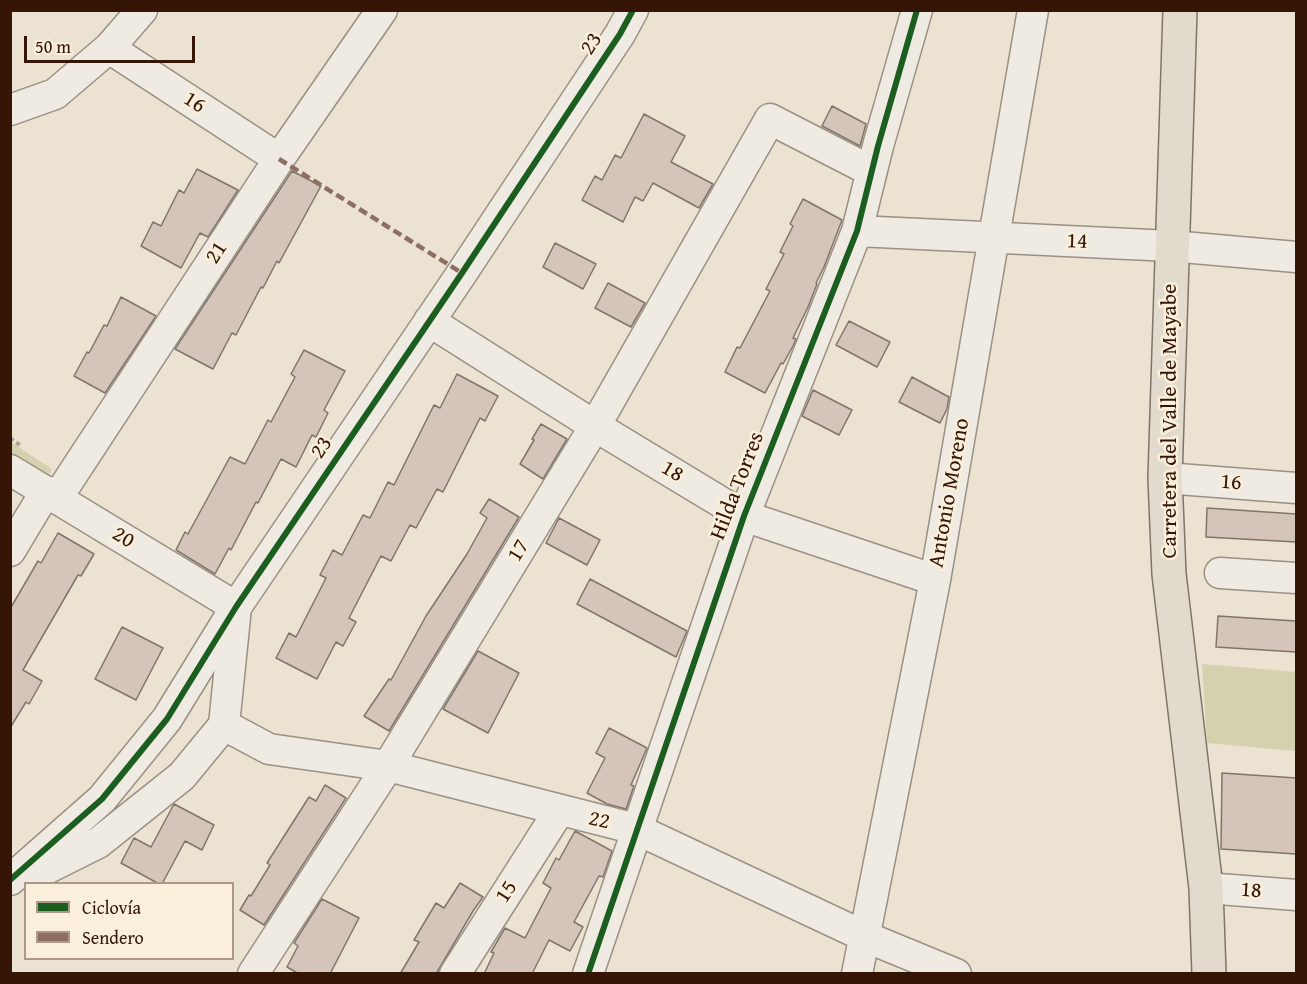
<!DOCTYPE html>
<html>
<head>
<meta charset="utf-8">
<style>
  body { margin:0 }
  #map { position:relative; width:1307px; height:984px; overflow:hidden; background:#ece2d2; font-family:"Gentium Book Plus",serif }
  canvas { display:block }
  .frame { position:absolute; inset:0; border:12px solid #351606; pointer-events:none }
  .legend { position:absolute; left:24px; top:882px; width:210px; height:78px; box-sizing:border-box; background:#f9efdb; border:2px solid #ab9886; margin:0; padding:8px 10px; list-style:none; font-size:18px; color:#351606 }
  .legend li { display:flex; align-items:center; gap:12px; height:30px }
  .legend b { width:30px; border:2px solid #ab9886 }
  .scale { position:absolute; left:24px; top:36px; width:171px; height:27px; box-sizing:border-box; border:3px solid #351606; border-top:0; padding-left:8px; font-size:18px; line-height:21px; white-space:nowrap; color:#351606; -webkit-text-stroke:4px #f9efdb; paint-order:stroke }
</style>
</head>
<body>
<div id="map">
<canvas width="1307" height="984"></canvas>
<div class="frame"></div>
<ul class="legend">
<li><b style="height:8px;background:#1b5e20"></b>Ciclovía</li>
<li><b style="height:8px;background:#8d6e63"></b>Sendero</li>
</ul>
<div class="scale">50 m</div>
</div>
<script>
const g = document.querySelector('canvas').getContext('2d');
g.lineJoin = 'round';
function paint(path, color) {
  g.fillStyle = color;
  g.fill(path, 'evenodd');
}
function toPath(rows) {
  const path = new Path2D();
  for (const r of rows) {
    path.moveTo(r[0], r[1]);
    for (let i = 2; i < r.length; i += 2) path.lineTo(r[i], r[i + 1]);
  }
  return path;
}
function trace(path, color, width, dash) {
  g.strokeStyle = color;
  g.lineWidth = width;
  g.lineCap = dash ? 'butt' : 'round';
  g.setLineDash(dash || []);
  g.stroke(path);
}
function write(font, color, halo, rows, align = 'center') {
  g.font = font + ' "Gentium Book Plus",serif';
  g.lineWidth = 5;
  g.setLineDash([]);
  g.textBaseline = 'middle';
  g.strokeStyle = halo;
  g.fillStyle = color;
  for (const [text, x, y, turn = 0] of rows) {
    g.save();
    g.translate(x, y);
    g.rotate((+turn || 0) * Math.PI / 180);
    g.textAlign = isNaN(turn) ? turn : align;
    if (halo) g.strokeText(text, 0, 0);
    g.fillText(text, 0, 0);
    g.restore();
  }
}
const green = toPath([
  [11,442,52,469,48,479,11,457],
  [1202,664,1296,672,1296,751,1207,743]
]);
const building = toPath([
  [832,106,866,124,860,146,822,126,832,106],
  [644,114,685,136,671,162,713,184,699,208,653,183,643,201,635,197,623,222,582,200,595,176,602,180,615,155,621,158,644,114],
  [197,169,238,190,208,237,200,233,181,268,141,246,153,222,161,226,179,190,184,193,197,169],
  [292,171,321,186,279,263,277,261,263,288,261,287,236,335,232,333,213,369,175,349,292,171],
  [803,199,842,220,824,267,816,283,817,284,808,307,793,338,796,339,793,346,783,364,781,363,765,393,725,372,737,347,740,348,770,291,766,289,784,254,780,252,793,226,790,224,803,199],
  [555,243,596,264,583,289,543,267,555,243],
  [608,283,645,303,631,327,595,308,608,283],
  [121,297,156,316,105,393,74,376,87,352,89,353,104,325,107,326,121,297],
  [849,321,890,342,877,367,836,345,849,321],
  [304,350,345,371,324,410,328,413,316,437,312,435,296,467,281,459,258,503,256,502,231,550,229,548,215,574,176,550,185,532,188,534,230,457,245,464,268,420,271,422,295,377,291,374,304,350],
  [457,374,498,396,485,421,480,418,443,492,437,489,416,528,410,525,391,561,381,556,349,618,356,622,343,646,336,642,317,679,276,658,289,633,296,637,326,578,320,575,333,550,342,555,363,515,370,518,388,482,394,485,434,405,440,408,457,374],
  [912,377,949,397,947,409,940,423,899,402,912,377],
  [813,390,852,410,839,435,802,416,813,390],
  [541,424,567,439,543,479,520,464,534,440,532,439,541,424],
  [489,499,519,517,389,731,364,716,389,679,391,680,426,616,467,554,487,518,480,513,489,499],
  [1207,508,1296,514,1296,542,1206,537,1207,508],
  [559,518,600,540,587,565,546,543,559,518],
  [58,533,94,554,81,576,78,575,23,670,42,681,29,704,26,702,10,728,10,609,38,561,41,563,58,533],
  [590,579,687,631,676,657,577,604,590,579],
  [1218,616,1296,621,1296,652,1216,647,1218,616],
  [122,627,163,648,136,700,95,679,122,627],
  [478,651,519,673,488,733,443,709,478,651],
  [609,728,647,748,631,785,634,786,626,809,607,804,587,793,605,758,596,753,609,728],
  [1222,773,1296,778,1296,854,1221,849,1222,773],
  [325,785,346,798,264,925,240,910,249,895,251,896,270,865,267,863,309,797,316,801,325,785],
  [174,804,214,825,202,850,185,841,162,884,159,884,121,863,134,838,151,847,174,804],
  [575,831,612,851,603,877,599,876,574,922,583,927,570,951,549,940,532,974,484,974,494,953,491,952,505,928,525,938,551,888,543,883,556,858,559,860,575,831],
  [460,883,483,897,473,911,436,974,400,974,419,942,414,940,436,903,444,908,460,883],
  [322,899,359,918,330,974,299,974,287,967,298,946,294,943,322,899]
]);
const path = toPath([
  [10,438,20,445]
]);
const minor = toPath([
  [109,48,279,159],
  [10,110,55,94,109,48,142,10],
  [857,231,1171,246,1296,257],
  [429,321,595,426,744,516,935,580],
  [10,470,236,607,224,725,182,776,98,843,32,876],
  [1165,478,1296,488],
  [57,498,279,159,382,10],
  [10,551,46,491],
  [1220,573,1296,578],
  [224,725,269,749,388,766,636,829,866,937,956,974],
  [10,880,102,799,167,719,236,607,462,273,620,34,633,10],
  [1206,888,1296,895],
  [253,974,388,766,595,426,770,119,871,171],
  [455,974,559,811],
  [588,974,744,516,857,231,878,146,917,10],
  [857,974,935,580,1033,10]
]);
const major = toPath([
  [1180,10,1165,478,1169,574,1206,888,1209,974]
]);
const quiet = toPath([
  [279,159,462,273]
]);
const cycleway = toPath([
  [10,880,102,799,167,719,236,607,462,273,620,34,633,10],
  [588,974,744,516,857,231,878,146,917,10]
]);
const streetNames = [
  ["23",592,44,-57],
  ["16",194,103,33],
  ["14",1077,242,2],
  ["21",217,253,-57],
  ["Carretera del Valle de Mayabe",1170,421,-90],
  ["23",322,448,-56],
  ["18",672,472,31],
  ["16",1231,483,4],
  ["Hilda Torres",738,486,-69],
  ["Antonio Moreno",950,493,-80],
  ["20",123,538,31],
  ["17",519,551,-59],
  ["22",599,821,13],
  ["18",1251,891,4],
  ["15",507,892,-57]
];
paint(green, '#d5d1ae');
paint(building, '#d4c4b9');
trace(building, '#7f756a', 1.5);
trace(minor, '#9a9084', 33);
trace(major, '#7f756a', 36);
trace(path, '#aba39c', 4, [4.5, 3]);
trace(minor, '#efeae2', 30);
trace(major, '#e2dacc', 33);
trace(quiet, '#8d6e63', 4.5, [9, 4.5]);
trace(cycleway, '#1b5e20', 6);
write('22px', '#351606', '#f9efdb', streetNames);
</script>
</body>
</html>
